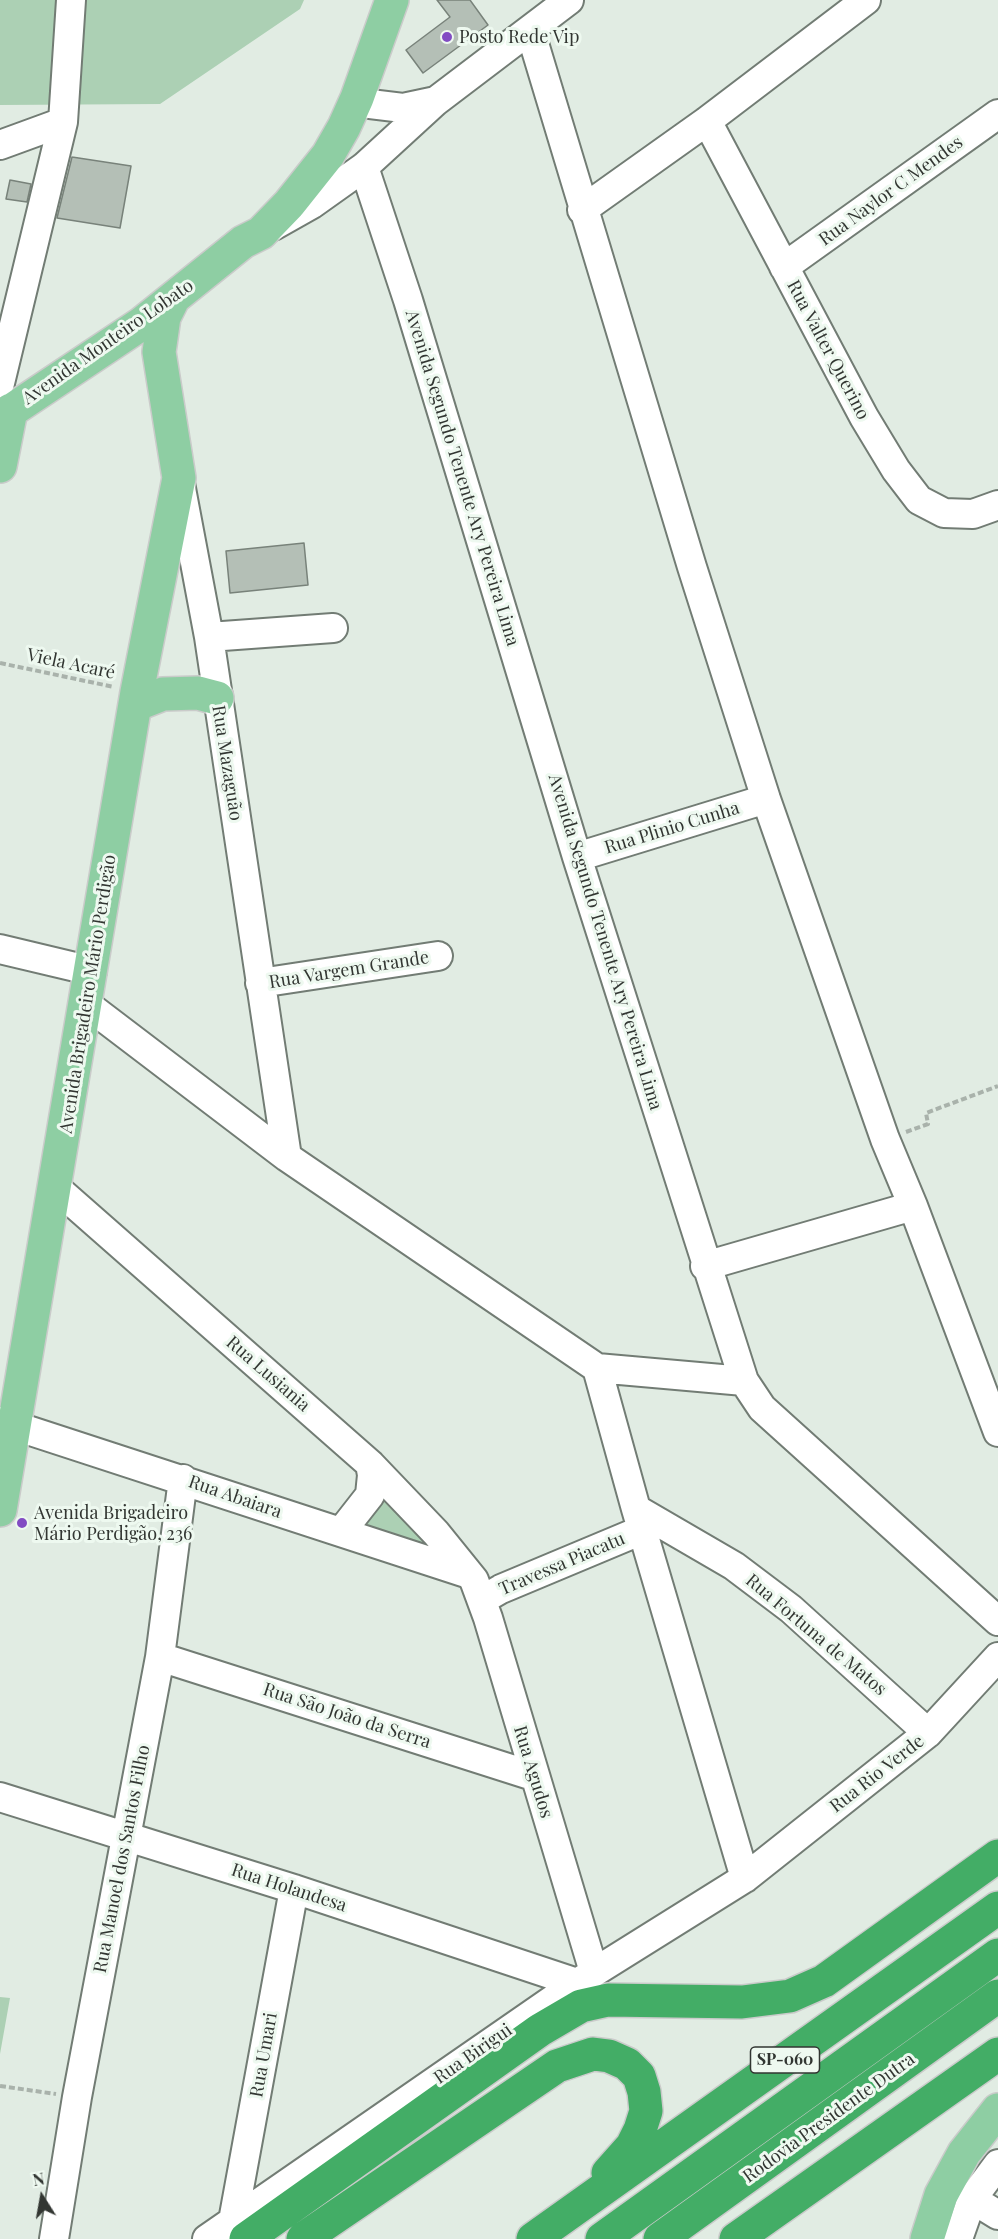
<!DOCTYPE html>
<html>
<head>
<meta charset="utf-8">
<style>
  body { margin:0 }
  #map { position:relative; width:998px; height:2239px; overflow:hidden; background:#e1ece3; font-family:"Playfair Display",serif }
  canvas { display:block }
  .north { position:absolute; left:12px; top:2167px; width:60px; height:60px; -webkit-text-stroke:4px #eef9f0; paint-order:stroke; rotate:349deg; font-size:16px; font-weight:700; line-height:24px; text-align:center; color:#323632 }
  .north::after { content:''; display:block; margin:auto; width:21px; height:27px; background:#323632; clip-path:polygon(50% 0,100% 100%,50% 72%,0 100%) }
</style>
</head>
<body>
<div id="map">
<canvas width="998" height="2239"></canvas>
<div class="north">N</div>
</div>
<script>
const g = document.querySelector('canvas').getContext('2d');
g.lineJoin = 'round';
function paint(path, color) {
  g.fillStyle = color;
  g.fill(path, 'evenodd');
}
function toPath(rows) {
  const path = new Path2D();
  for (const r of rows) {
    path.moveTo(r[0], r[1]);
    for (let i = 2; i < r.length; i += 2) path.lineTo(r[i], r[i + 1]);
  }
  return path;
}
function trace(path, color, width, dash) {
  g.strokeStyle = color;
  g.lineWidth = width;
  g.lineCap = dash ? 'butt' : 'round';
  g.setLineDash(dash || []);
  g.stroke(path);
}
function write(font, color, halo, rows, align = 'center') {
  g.font = font + ' "Playfair Display",serif';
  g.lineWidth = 6;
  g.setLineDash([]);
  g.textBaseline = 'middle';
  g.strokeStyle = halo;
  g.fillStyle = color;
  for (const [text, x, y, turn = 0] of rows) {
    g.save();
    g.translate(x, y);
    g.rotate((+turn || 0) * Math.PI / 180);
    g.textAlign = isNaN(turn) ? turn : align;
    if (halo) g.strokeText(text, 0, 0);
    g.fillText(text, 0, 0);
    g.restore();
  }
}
const green = toPath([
  [0,0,304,0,300,9,160,104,0,105],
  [376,1479,433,1548,346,1528],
  [0,1997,10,1998,0,2054]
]);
const building = toPath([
  [437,0,470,0,488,25,423,73,406,50,450,17,437,0],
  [72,157,131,166,120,228,57,218,72,157],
  [10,180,31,184,27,202,6,199,10,180],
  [304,543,308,585,230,593,226,551,304,543]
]);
const path = toPath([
  [0,663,114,687],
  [906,1132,928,1124,926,1113,998,1086],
  [0,2086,56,2094]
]);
const minor = toPath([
  [530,30,692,567,766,799,885,1139,913,1206,998,1432],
  [357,98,370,104,403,108,436,101],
  [707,121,864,417,896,470,919,500,944,513,973,514,998,505],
  [0,145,63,122],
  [364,167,408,300,577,857,744,1381,762,1408,998,1621],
  [582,210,707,121,866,0],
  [273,226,312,204,364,167,436,101,569,0],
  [784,267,998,114],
  [0,383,63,122,71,0],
  [180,483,209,637,287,1157],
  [209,637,333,628],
  [577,857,766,799],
  [0,949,92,971],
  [260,983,438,956],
  [86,1004,287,1157,597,1368,744,1381],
  [55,1187,370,1464,436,1533,474,1580,488,1618,594,1972],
  [705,1266,913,1206],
  [597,1368,636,1509,745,1878],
  [0,1421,469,1574],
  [636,1509,734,1566,791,1609,928,1733],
  [341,1532,370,1495,372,1475,370,1464],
  [482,1600,501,1589,642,1530],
  [160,1657,533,1776],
  [0,1797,294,1889,577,1983],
  [972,2199,998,2215],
  [233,2221,294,1889],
  [54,2239,77,2097,160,1657,183,1479],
  [207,2239,577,1983,745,1878,928,1733,998,1657],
  [958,2239,972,2199,998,2164]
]);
const major = toPath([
  [0,418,141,324,243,242,261,233,289,204,328,155,344,127,357,98,392,0],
  [0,466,11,410],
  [135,705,163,694,198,693,217,698],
  [0,1510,137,692,179,478,159,352,164,317,172,301],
  [927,2239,941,2195,964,2153,998,2110]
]);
const highway = toPath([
  [246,2239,540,2030,581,2006,608,2000,742,2002,790,1996,824,1981,998,1856],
  [303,2239,557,2066,593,2054,609,2056,627,2064,639,2076,644,2092,646,2111,640,2130,632,2146,608,2173],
  [533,2239,998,1908],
  [602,2239,998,1955],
  [660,2239,998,1996],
  [736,2239,998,2054]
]);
const markers = [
  [447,37,6,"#824cc3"],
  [22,1523,6,"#824cc3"]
];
const shields = [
  [785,2060,69]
];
const shieldNames = [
  ["SP-060",785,2060]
];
const poiNames = [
  ["Posto Rede Vip",459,37],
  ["Avenida Brigadeiro",34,1513],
  ["Mário Perdigão, 236",34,1534]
];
const streetNames = [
  ["Rua Naylor C Mendes",891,191,-36],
  ["Avenida Monteiro Lobato",108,342,-35],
  ["Rua Valter Querino",828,350,62],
  ["Avenida Segundo Tenente Ary Pereira Lima",462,478,73],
  ["Viela Acaré",71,664,12],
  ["Rua Mazaguão",227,763,81],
  ["Rua Plinio Cunha",672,828,-17],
  ["Avenida Segundo Tenente Ary Pereira Lima",605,942,73],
  ["Rua Vargem Grande",349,970,-9],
  ["Avenida Brigadeiro Mário Perdigão",88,994,-81],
  ["Rua Lusiania",268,1374,41],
  ["Rua Abaiara",235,1497,19],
  ["Travessa Piacatu",562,1564,-23],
  ["Rua Fortuna de Matos",816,1635,40],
  ["Rua São João da Serra",347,1716,18],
  ["Rua Agudos",533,1772,73],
  ["Rua Rio Verde",877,1774,-38],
  ["Rua Manoel dos Santos Filho",122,1859,-79],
  ["Rua Holandesa",289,1888,18],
  ["Rua Birigui",473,2054,-35],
  ["Rua Umari",264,2055,-80],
  ["Rodovia Presidente Dutra",829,2118,-36]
];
paint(green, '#acd0b4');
paint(building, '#b4bfb6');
trace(building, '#78827a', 1.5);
trace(minor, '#727c74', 32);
trace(major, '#cacbca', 36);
trace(highway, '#cacbca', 36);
trace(path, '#a9b2ab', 4, [6, 3]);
trace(minor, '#fff', 28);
trace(major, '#8ecea3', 33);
trace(highway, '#43ad66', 33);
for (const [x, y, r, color] of markers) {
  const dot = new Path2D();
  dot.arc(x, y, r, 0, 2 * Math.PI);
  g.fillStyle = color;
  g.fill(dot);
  trace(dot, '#eef9f0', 2);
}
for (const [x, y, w] of shields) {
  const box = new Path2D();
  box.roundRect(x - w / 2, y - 13, w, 26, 4.5);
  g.fillStyle = '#eef9f0';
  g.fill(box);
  trace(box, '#323632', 1.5);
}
write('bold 16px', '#323632', null, shieldNames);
write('18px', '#323632', '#eef9f0', poiNames, 'left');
write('18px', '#323632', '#eef9f0', streetNames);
</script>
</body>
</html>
